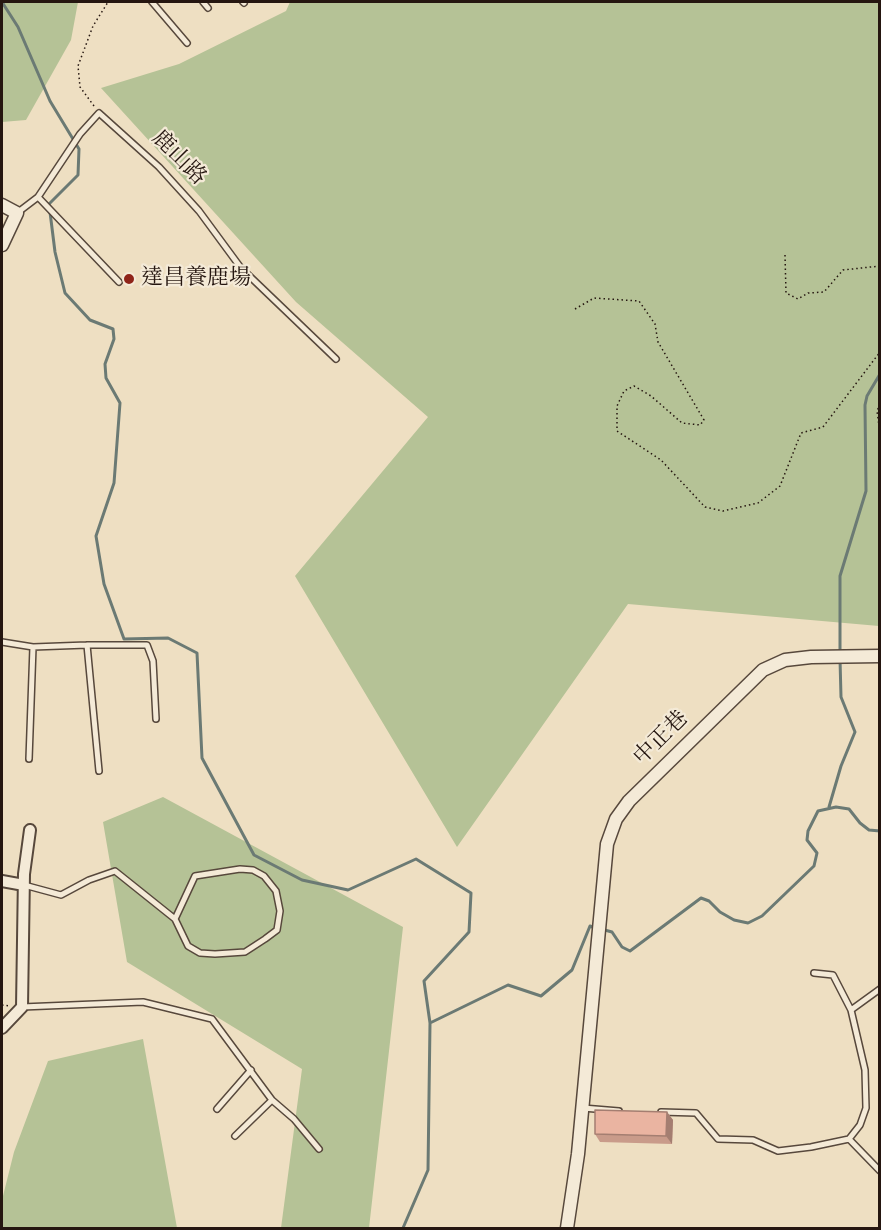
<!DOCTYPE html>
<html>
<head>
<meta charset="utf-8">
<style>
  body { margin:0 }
  #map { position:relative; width:881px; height:1230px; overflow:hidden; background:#eedfc2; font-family:"IM FELL English",serif }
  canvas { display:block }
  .frame { position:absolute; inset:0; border:3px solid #251610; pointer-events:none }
</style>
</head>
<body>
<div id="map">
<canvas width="881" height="1230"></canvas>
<div class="frame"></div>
</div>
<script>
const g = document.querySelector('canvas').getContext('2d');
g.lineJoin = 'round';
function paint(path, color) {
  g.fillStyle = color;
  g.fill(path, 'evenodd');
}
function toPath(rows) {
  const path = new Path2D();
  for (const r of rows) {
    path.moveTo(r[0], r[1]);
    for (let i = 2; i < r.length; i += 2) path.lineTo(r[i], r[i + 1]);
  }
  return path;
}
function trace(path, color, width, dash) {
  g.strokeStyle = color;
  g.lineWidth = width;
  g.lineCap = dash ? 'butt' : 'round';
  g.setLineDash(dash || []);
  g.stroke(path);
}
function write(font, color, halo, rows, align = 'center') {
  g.font = font + ' "IM FELL English","Noto Serif TC",serif';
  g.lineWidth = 4.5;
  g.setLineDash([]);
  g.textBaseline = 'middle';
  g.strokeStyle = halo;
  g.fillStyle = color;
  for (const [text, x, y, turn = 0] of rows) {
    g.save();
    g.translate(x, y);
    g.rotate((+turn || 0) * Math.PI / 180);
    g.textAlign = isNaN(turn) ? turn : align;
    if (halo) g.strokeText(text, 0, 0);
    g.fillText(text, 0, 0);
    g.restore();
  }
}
const green = toPath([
  [2,2,78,2,71,40,26,120,2,122],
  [290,2,879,2,879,626,628,604,457,847,295,576,428,417,296,302,101,88,179,64,286,11],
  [163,797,403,927,369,1228,281,1228,302,1069,127,962,103,822],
  [143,1039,177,1228,2,1228,2,1200,14,1152,48,1061]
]);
const stream = toPath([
  [2,2,18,27,50,101,79,149,78,175,49,204,55,252,65,293,90,320,113,329,114,339,105,364,106,378,120,403,114,483,96,536,104,584,124,639,168,638,197,653,202,758,254,855,302,880,348,890,416,859,471,893,469,932,424,981,430,1023,428,1170,403,1228],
  [840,653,840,576,866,491,865,405,867,396,880,374],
  [829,807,841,766,855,732,841,697,840,659],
  [601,929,612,932,622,947,630,951,701,898,709,901,720,912,734,920,748,923,762,916,814,866,817,853,807,840,808,831,818,811,836,807,849,809,860,823,869,830,880,831],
  [430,1023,508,985,541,996,572,970,590,926,595,928]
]);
const path = toPath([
  [94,106,80,87,78,66,93,26,108,2],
  [785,255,786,293,798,299,808,293,824,292,843,270,880,266],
  [575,309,594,298,639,301,655,324,658,342,704,420,700,425,682,423,651,396,634,386,624,391,617,406,617,431,661,460,705,507,723,511,758,503,780,486,801,433,823,427,880,352],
  [880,404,877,411,880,433],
  [2,1005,10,1006]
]);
const service = toPath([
  [152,2,187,43],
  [203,2,208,8],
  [243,2,244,3],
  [38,197,119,282],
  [17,213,38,197,80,134,99,113,159,167,199,211,241,268,336,359],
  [2,642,33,647,87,645,147,645,153,661,156,719],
  [87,645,99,771],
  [29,759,33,647],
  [24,885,61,895,89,880,115,871,175,919,188,946,200,953,215,954,245,952,265,939,277,930,280,911,276,891,264,876,253,870,240,869,195,876,175,919],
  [814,973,833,975,851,1010,865,1070,866,1108,860,1125,849,1139],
  [22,1007,143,1002,212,1019,272,1100,235,1136],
  [851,1010,880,989],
  [272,1100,294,1119,319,1149],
  [583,1108,619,1111],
  [217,1109,251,1070],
  [661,1112,696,1113,718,1139,753,1140,778,1151,811,1147,849,1139,880,1171]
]);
const minor = toPath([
  [2,881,24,885],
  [2,1028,22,1007,24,874,30,830]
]);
const tertiary = toPath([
  [2,205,17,213,2,245],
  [567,1228,578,1154,607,844,616,819,629,801,763,670,785,660,811,657,880,656]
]);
const wall = toPath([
  [667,1112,673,1120,672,1144,600,1142,595,1134]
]);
const shadedWall = toPath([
  [667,1112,673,1120,672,1144,666,1136]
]);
const building = toPath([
  [595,1110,667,1112,666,1136,595,1134,595,1110]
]);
const markers = [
  [129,279,6,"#8f2418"]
];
const streetNames = [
  ["鹿山路",178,159,45],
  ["中正巷",662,739,-45]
];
const poiNames = [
  ["達昌養鹿場",141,279]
];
paint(green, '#b5c296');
trace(stream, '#6b7a74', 3);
trace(service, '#57483c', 8);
trace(minor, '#57483c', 14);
trace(tertiary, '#57483c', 15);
trace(path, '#251610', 1.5, [1.5, 3]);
trace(service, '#f4ead7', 5);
trace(minor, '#f4ead7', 10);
trace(tertiary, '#f4ead7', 12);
paint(wall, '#c99b8a');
paint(shadedWall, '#a47e71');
paint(building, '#eab4a1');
trace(building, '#a47e71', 1.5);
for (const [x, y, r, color] of markers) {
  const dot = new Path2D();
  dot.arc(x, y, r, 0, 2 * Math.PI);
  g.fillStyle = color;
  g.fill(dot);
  trace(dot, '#f4ead7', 2);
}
write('22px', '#251610', '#f4ead7', streetNames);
write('22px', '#251610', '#f4ead7', poiNames, 'left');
</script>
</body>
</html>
